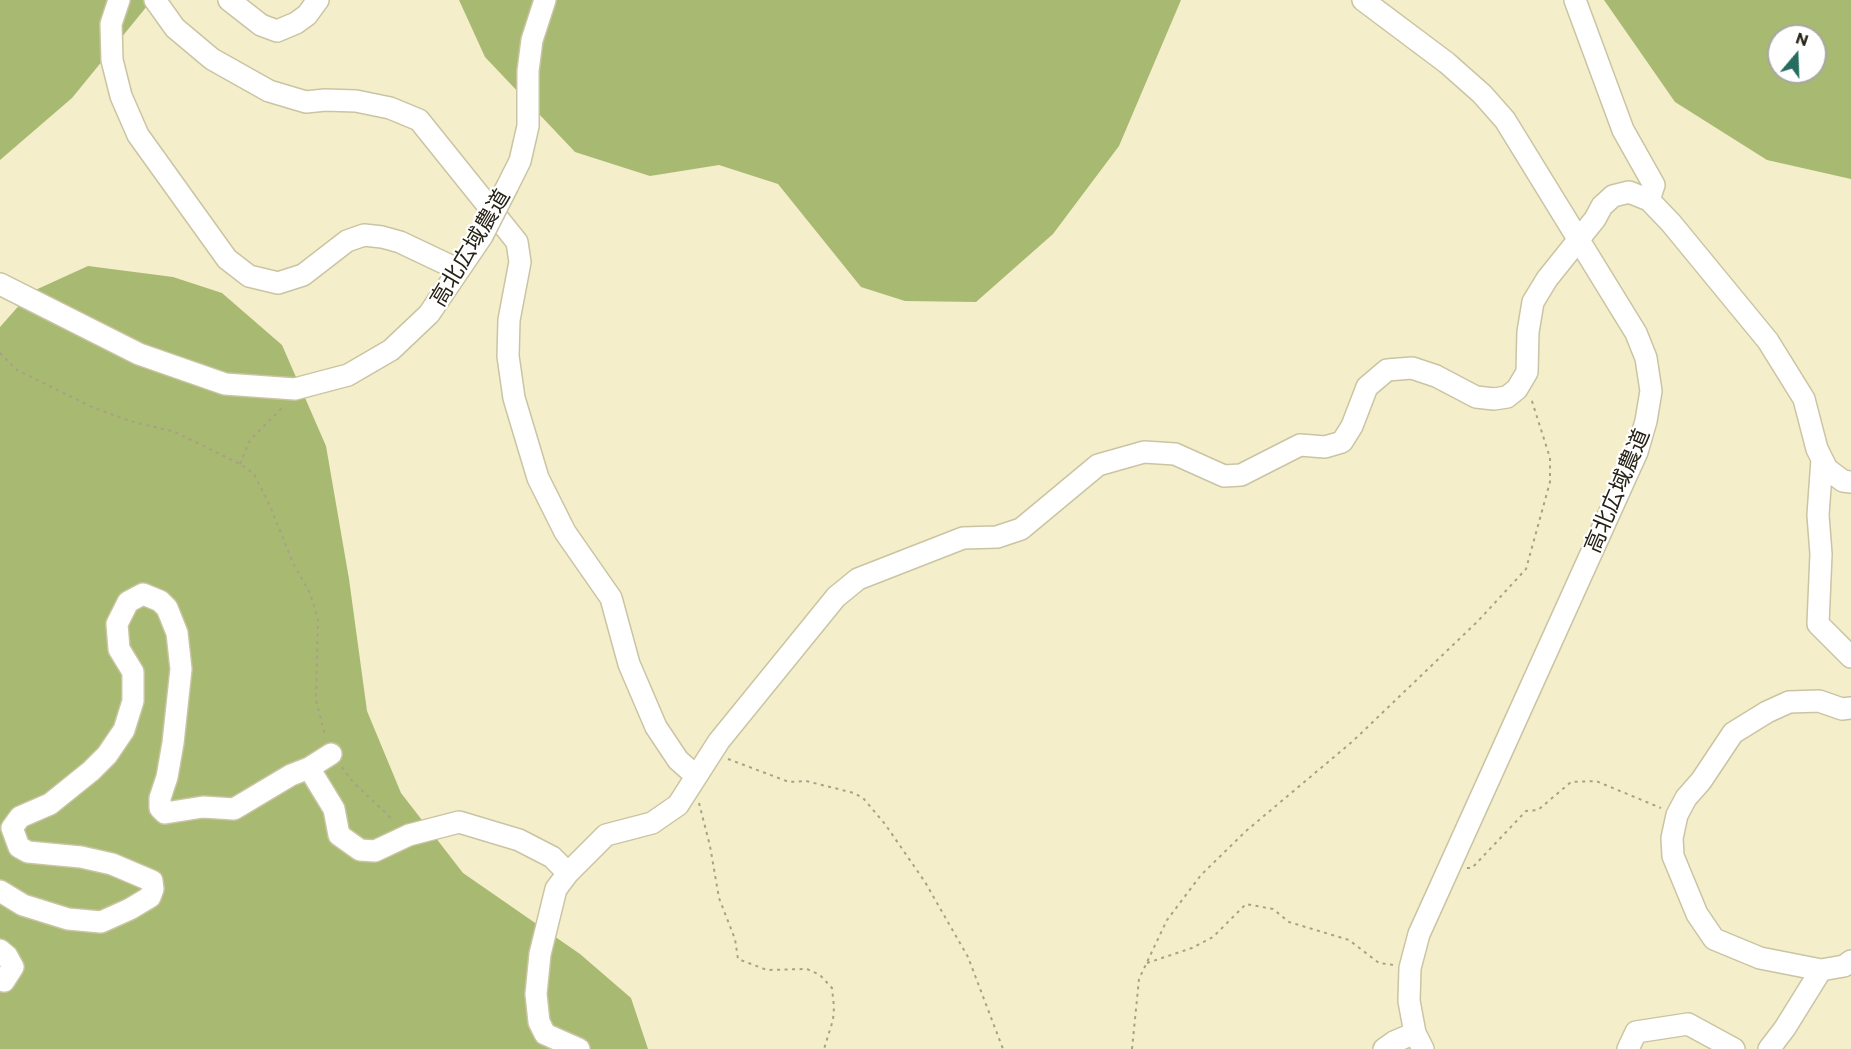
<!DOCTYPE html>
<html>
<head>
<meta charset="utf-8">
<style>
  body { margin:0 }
  #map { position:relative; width:1851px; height:1049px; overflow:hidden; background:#f4eecb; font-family:Commissioner,sans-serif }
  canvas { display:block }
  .north { position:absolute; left:1767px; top:24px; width:60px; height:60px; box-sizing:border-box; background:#fff; border:2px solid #a8a7a2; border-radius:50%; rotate:19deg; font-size:16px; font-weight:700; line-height:24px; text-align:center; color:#262316 }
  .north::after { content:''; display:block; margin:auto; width:21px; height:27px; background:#276c60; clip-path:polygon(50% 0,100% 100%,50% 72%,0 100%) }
</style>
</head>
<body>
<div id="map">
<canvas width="1851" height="1049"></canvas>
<div class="north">N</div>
</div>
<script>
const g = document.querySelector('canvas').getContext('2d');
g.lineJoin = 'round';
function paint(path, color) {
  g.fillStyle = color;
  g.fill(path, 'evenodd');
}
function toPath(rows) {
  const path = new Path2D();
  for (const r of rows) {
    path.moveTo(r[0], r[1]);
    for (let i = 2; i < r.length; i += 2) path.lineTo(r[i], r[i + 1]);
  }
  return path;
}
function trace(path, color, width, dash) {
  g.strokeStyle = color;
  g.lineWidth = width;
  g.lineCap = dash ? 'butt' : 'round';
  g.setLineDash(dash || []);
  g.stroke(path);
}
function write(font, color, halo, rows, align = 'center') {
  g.font = font + ' Commissioner,"Noto Sans JP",sans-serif';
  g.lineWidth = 4.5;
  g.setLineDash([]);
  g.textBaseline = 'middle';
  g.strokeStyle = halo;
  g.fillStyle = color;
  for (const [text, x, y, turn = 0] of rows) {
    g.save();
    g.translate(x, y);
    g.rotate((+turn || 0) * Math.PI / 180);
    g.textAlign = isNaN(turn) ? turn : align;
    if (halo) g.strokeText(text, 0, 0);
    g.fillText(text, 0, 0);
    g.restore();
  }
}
const forest = toPath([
  [0,0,152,0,72,98,0,160],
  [459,0,1181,0,1119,146,1053,234,976,302,905,301,861,287,778,184,719,165,650,176,575,152,485,57],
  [1604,0,1851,0,1851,179,1767,160,1675,102],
  [1779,36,1815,36,1815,72,1779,72],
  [88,266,173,277,222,293,282,345,326,446,349,579,367,711,401,793,463,873,580,954,631,998,648,1049,0,1049,0,327,31,292]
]);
const path = toPath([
  [0,353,17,370,94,408,130,421,175,432,240,464,254,474,270,506,293,563,310,593,318,619,316,700,325,736],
  [240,464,250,440,284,406],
  [728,759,789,782,806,781,854,793,863,798,885,824,925,882,968,957,1003,1049],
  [342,767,352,781,394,821],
  [699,803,710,846,719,898,735,939,738,959,767,970,807,969,820,975,832,988,834,1007,833,1020,824,1049],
  [1467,868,1472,868,1526,811,1538,810,1571,782,1596,781,1661,808],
  [1147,963,1192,948,1213,937,1246,904,1273,909,1289,922,1349,940,1379,963,1394,965],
  [1132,1049,1139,979,1167,920,1201,875,1246,831,1353,741,1478,621,1526,569,1550,482,1550,458,1531,398]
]);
const minor = toPath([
  [119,0,111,24,112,60,121,96,138,135,227,259,249,276,278,283,303,275,347,241,364,235,382,237,400,242,459,270],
  [155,0,175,28,212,59,269,91,306,102,325,100,356,101,390,108,419,120,517,242,520,262,509,320,508,356,514,398,538,478,565,532,611,598,629,664,656,727,678,760,696,776],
  [229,0,261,25,277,31,296,23,307,15,318,0],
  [1363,0,1447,63,1482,94,1505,120,1636,333,1646,358,1651,391,1646,421,1637,452,1419,934,1410,968,1409,1001,1415,1033,1423,1049],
  [1575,0,1623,130,1654,185,1649,200],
  [508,185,520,161,528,126,528,71,532,40,545,0],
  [0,284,139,354,225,384,295,389,348,375,391,350,429,314,482,236],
  [1822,459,1818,515,1821,554,1818,624,1851,657],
  [1851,708,1842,709,1819,701,1789,702,1767,712,1733,733,1701,781,1686,798,1677,815,1672,838,1673,856,1697,914,1714,939,1760,958,1821,970,1844,966,1851,961],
  [309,768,334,809,339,835,360,850,375,851,409,835,459,822,519,840,552,857,568,873],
  [0,891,23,905,68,919,101,922,130,909,150,897,153,889,152,881,112,864,81,857,28,852,19,847,12,828,20,817,50,804,91,771,107,755,124,730,133,701,133,672,119,649,117,624,128,602,143,594,160,601,167,608,177,633,181,669,173,743,167,777,160,798,160,808,165,813,203,807,234,809,291,775,309,768,331,754],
  [0,950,7,956,13,967,4,981,0,980],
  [579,1049,545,1034,539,1022,536,994,540,954,556,889,568,873,606,835,652,823,678,805,719,741,836,597,858,579,963,538,997,537,1021,529,1098,465,1144,452,1175,454,1224,476,1241,475,1300,445,1325,447,1342,442,1352,426,1367,387,1387,370,1412,368,1436,376,1476,397,1494,399,1507,397,1517,389,1527,372,1528,332,1533,302,1547,279,1595,219,1602,206,1613,196,1629,192,1649,200,1671,223,1768,341,1804,399,1817,449,1827,469,1843,481,1851,482],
  [1384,1049,1394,1042,1415,1033],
  [1628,1049,1636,1032,1688,1024,1734,1049],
  [1769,1049,1785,1028,1821,970]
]);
const minorBridge = toPath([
  [482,236,508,185]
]);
const streetNames = [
  ["高北広域農道",470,248,-59],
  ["高北広域農道",1617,491,-67]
];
paint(forest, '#a8b972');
trace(minor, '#cac4a2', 24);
trace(path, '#a7a287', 2, [3, 4.5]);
trace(minor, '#fff', 21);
trace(minorBridge, '#cac4a2', 24, []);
trace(minorBridge, '#fff', 21);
write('22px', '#262316', '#fff', streetNames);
</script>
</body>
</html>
